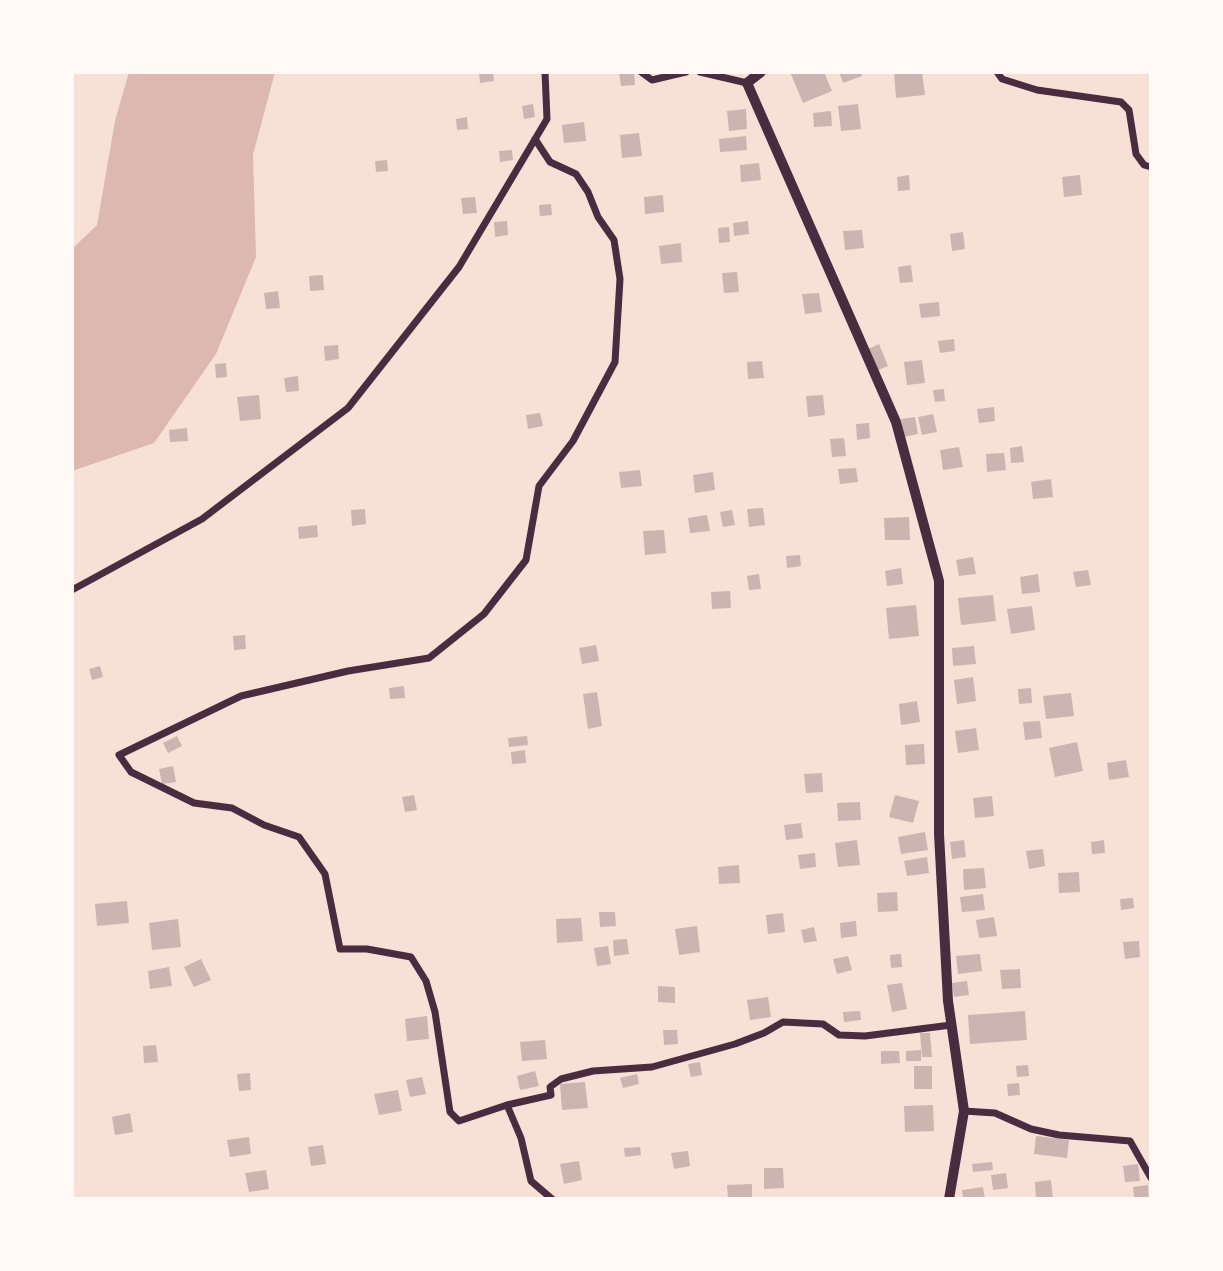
<!DOCTYPE html>
<html>
<head>
<meta charset="utf-8">
<style>
  body { margin:0 }
  #map { position:relative; width:1223px; height:1271px; overflow:hidden; background:#f7e1d7; font-family:"Titillium Web",sans-serif }
  canvas { display:block }
  .frame { position:absolute; inset:0; border:74px solid #fffaf5; pointer-events:none }
</style>
</head>
<body>
<div id="map">
<canvas width="1223" height="1271"></canvas>
<div class="frame"></div>
</div>
<script>
const g = document.querySelector('canvas').getContext('2d');
g.lineJoin = 'round';
function paint(path, color) {
  g.fillStyle = color;
  g.fill(path, 'evenodd');
}
function toPath(rows) {
  const path = new Path2D();
  for (const r of rows) {
    path.moveTo(r[0], r[1]);
    for (let i = 2; i < r.length; i += 2) path.lineTo(r[i], r[i + 1]);
  }
  return path;
}
function trace(path, color, width, dash) {
  g.strokeStyle = color;
  g.lineWidth = width;
  g.lineCap = dash ? 'butt' : 'round';
  g.setLineDash(dash || []);
  g.stroke(path);
}
const water = toPath([
  [129,72,275,72,253,155,256,257,216,354,154,443,72,471,72,249,97,225,115,121]
]);
const building = toPath([
  [479,72,493,72,494,81,480,83],
  [619,72,634,72,635,85,621,86],
  [790,72,824,72,832,91,803,103],
  [839,72,861,72,862,76,843,83],
  [894,72,922,72,925,95,896,98],
  [533,104,535,117,524,119,522,106],
  [858,104,861,129,841,131,838,106],
  [746,109,747,129,729,131,727,111],
  [831,111,832,126,814,127,813,113],
  [467,117,468,129,457,130,456,119],
  [584,122,586,141,564,143,562,125],
  [639,133,642,156,622,158,620,135],
  [746,136,747,150,720,152,719,139],
  [512,150,513,160,500,162,499,151],
  [387,160,388,171,376,172,375,161],
  [759,163,761,180,741,182,740,165],
  [909,175,910,190,898,191,897,177],
  [1080,175,1082,195,1064,197,1062,177],
  [663,195,664,212,645,214,644,197],
  [475,197,477,213,463,214,461,198],
  [551,204,552,215,540,216,539,205],
  [507,221,508,235,495,237,494,222],
  [748,221,749,234,734,236,733,223],
  [729,227,730,242,719,243,718,228],
  [862,230,864,248,845,250,843,231],
  [963,232,965,249,952,251,950,234],
  [681,243,682,262,661,264,659,246],
  [911,265,913,282,900,283,898,267],
  [737,272,739,292,724,293,722,273],
  [323,275,324,290,310,291,309,276],
  [278,291,280,308,266,309,264,293],
  [819,293,822,312,805,314,802,294],
  [939,302,940,316,921,318,919,304],
  [954,339,955,351,940,353,938,341],
  [879,344,888,366,876,371,868,349],
  [338,345,339,359,325,361,324,346],
  [922,360,925,383,907,385,904,362],
  [762,361,764,378,748,379,747,362],
  [226,363,227,377,216,378,215,364],
  [298,376,299,391,286,392,284,378],
  [944,389,945,401,935,402,933,390],
  [259,395,261,419,240,421,237,397],
  [823,395,825,415,808,417,806,396],
  [994,407,995,421,979,423,977,409],
  [540,413,543,426,528,429,526,415],
  [933,414,937,432,922,435,918,417],
  [915,417,918,434,904,437,901,419],
  [869,423,870,438,857,440,856,424],
  [187,428,188,441,170,442,169,430],
  [844,438,846,456,832,457,830,439],
  [1022,446,1024,462,1011,463,1010,448],
  [959,447,963,467,943,470,940,450],
  [1004,453,1006,470,987,472,986,454],
  [856,468,858,482,840,484,838,469],
  [640,470,642,486,621,488,619,472],
  [713,472,715,490,695,493,693,475],
  [1051,479,1053,497,1033,499,1031,482],
  [763,508,765,525,749,527,747,509],
  [365,509,366,524,352,526,351,510],
  [732,510,735,525,723,527,720,512],
  [707,515,710,531,690,533,688,518],
  [909,517,910,540,885,540,884,518],
  [317,525,318,537,299,539,298,527],
  [664,530,666,553,645,555,643,531],
  [800,555,801,566,787,568,786,556],
  [973,557,976,574,959,576,956,560],
  [901,568,903,584,887,586,885,571],
  [1088,570,1091,585,1076,587,1073,572],
  [759,574,761,589,749,590,747,576],
  [1038,574,1040,592,1022,594,1020,577],
  [730,591,731,608,712,609,711,592],
  [993,595,996,621,961,625,958,598],
  [916,605,919,636,889,639,886,608],
  [1032,606,1035,630,1011,634,1007,609],
  [245,635,246,649,234,650,233,636],
  [596,645,599,661,582,664,579,648],
  [974,646,976,664,953,666,952,648],
  [100,666,103,677,92,680,89,669],
  [973,677,976,701,957,704,954,680],
  [404,686,405,698,390,699,389,688],
  [1031,688,1032,703,1019,704,1018,689],
  [597,692,602,726,588,729,583,694],
  [1071,693,1074,716,1046,719,1043,696],
  [917,701,920,722,901,725,899,704],
  [1040,721,1042,738,1025,740,1023,722],
  [976,728,979,750,958,753,955,731],
  [177,736,182,746,168,753,163,743],
  [527,736,528,745,509,747,508,738],
  [1077,742,1083,771,1055,777,1049,748],
  [924,744,925,764,906,765,905,745],
  [525,750,526,763,512,764,511,752],
  [1126,760,1129,777,1109,780,1107,763],
  [173,766,176,782,162,784,159,769],
  [822,773,823,792,806,793,804,774],
  [414,795,417,810,405,812,402,797],
  [895,795,919,801,913,823,889,817],
  [992,796,994,816,975,818,973,798],
  [860,802,861,820,838,821,837,803],
  [801,823,803,838,786,840,784,825],
  [925,832,928,850,901,854,898,837],
  [857,840,860,865,838,867,835,843],
  [964,840,966,857,952,859,950,842],
  [1104,840,1105,853,1092,854,1091,842],
  [1043,849,1045,866,1029,869,1026,851],
  [815,853,816,867,800,869,798,855],
  [927,857,929,873,907,876,904,861],
  [739,865,740,883,719,884,718,867],
  [984,868,986,888,964,890,963,869],
  [1079,872,1080,892,1059,893,1058,873],
  [897,892,898,911,878,912,877,893],
  [983,894,985,910,962,912,960,897],
  [1133,898,1134,908,1121,910,1120,899],
  [127,901,129,923,97,926,95,904],
  [599,912,615,912,616,926,600,927],
  [783,913,785,932,768,934,766,915],
  [994,917,997,936,979,938,976,920],
  [581,918,583,941,557,943,556,919],
  [178,919,181,947,152,950,149,923],
  [856,921,857,936,841,938,840,923],
  [697,926,700,952,679,955,675,929],
  [814,927,817,941,804,943,801,930],
  [627,939,629,954,614,956,613,940],
  [1139,941,1140,957,1125,959,1123,942],
  [608,946,611,964,597,966,594,948],
  [901,954,902,967,891,968,890,955],
  [980,954,982,971,958,974,956,956],
  [848,956,852,970,837,974,833,959],
  [201,959,211,980,194,987,184,967],
  [169,967,172,986,150,989,148,971],
  [1020,969,1021,988,1002,989,1000,970],
  [967,981,969,995,954,997,952,983],
  [902,983,907,1009,892,1012,887,985],
  [658,986,675,987,675,1003,658,1002],
  [768,997,771,1017,750,1020,747,1000],
  [860,1011,861,1020,844,1022,843,1012],
  [1025,1011,1027,1040,970,1044,968,1015],
  [427,1016,429,1039,407,1041,405,1019],
  [663,1030,677,1030,678,1044,664,1045],
  [920,1033,930,1033,932,1057,922,1057],
  [545,1040,547,1059,522,1061,520,1042],
  [156,1045,158,1062,144,1063,143,1046],
  [921,1050,921,1061,906,1061,906,1051],
  [881,1051,899,1051,900,1063,881,1064],
  [700,1062,702,1075,691,1077,688,1064],
  [1028,1065,1029,1076,1017,1077,1016,1066],
  [914,1066,932,1066,932,1089,914,1089],
  [535,1071,539,1086,520,1090,517,1076],
  [250,1073,251,1090,239,1091,237,1074],
  [637,1074,639,1084,623,1088,620,1078],
  [422,1077,426,1094,410,1097,406,1080],
  [585,1082,588,1108,562,1110,560,1084],
  [1019,1083,1020,1095,1008,1096,1007,1084],
  [398,1090,402,1111,379,1115,374,1094],
  [933,1105,934,1131,905,1132,904,1106],
  [130,1113,133,1132,115,1135,112,1117],
  [1036,1136,1069,1140,1067,1158,1034,1154],
  [249,1137,251,1154,230,1157,227,1140],
  [323,1145,326,1164,311,1166,308,1147],
  [640,1147,641,1155,625,1157,624,1148],
  [688,1151,690,1166,674,1169,671,1153],
  [579,1161,582,1180,564,1184,560,1164],
  [992,1162,993,1170,973,1172,972,1164],
  [1138,1164,1140,1181,1125,1182,1123,1166],
  [764,1168,783,1168,784,1188,764,1189],
  [266,1170,269,1189,249,1192,245,1173],
  [1006,1173,1008,1188,993,1190,991,1175],
  [1051,1180,1053,1199,1036,1199,1035,1182],
  [752,1184,752,1199,728,1199,727,1185],
  [1148,1185,1149,1199,1134,1199,1133,1187],
  [983,1187,985,1199,963,1199,962,1190]
]);
const minor = toPath([
  [641,72,652,80,686,72],
  [700,72,747,83],
  [997,72,1002,79,1037,90,1121,102,1129,110,1136,154,1144,165,1151,167],
  [535,139,550,162,576,174,588,192,598,217,614,240,620,279,615,362,573,441,539,486,526,560,484,614,429,658,348,671,241,696,119,755,131,772,194,803,232,808,264,825,299,837,325,874,340,949,367,949,411,957,426,981,435,1012,450,1112,459,1121,507,1105,521,1138,531,1181,552,1199],
  [72,590,202,519,348,408,459,267,547,119,545,72],
  [507,1105,551,1095,550,1087,561,1079,593,1071,652,1067,735,1044,764,1033,783,1022,823,1024,839,1035,865,1036,951,1025],
  [964,1111,995,1113,1031,1129,1059,1135,1130,1141,1151,1178]
]);
const secondary = toPath([
  [761,72,747,83,896,422,939,581,939,834,948,1001,964,1111,949,1199]
]);
paint(water, '#dcb8b0');
paint(building, '#ccb4b1');
trace(minor, '#4a2c40', 7);
trace(secondary, '#4a2c40', 10);
</script>
</body>
</html>
